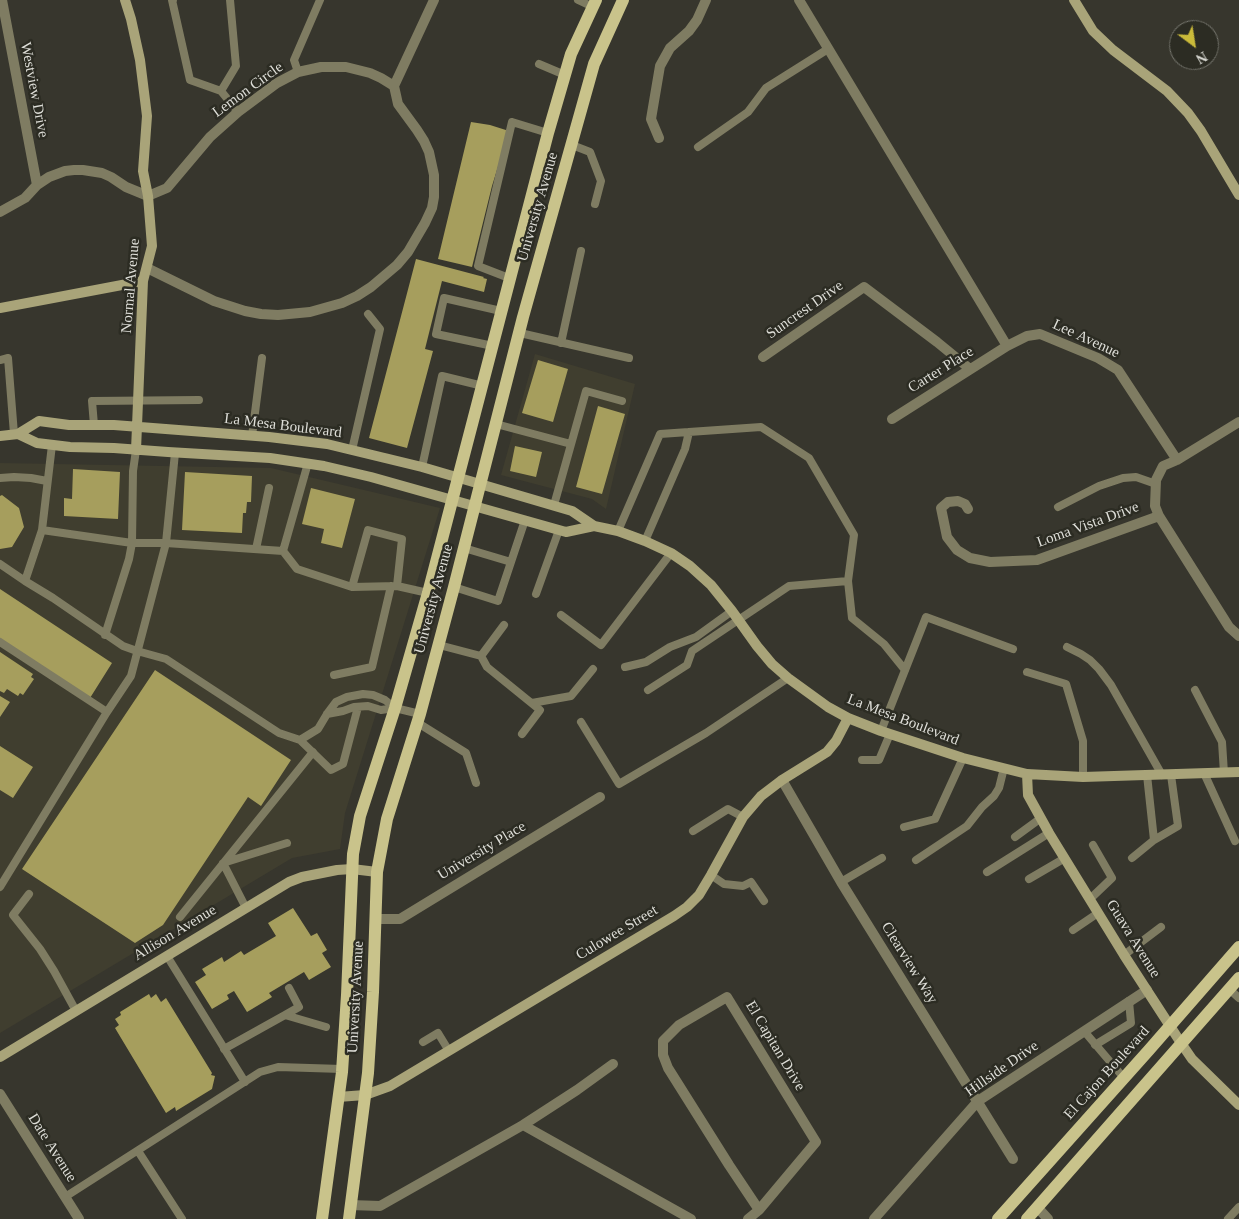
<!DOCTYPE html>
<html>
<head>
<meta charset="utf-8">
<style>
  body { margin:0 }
  #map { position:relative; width:1239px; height:1219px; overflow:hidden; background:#37362d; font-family:"Times New Roman",serif }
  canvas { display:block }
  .north { position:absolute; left:1169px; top:20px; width:50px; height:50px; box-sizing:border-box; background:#2c2c23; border:1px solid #73736b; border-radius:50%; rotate:149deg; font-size:14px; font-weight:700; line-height:20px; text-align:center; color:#deded8 }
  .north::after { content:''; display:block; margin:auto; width:18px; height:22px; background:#caba3a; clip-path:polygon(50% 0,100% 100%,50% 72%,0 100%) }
</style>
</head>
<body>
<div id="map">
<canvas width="1239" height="1219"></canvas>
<div class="north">N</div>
</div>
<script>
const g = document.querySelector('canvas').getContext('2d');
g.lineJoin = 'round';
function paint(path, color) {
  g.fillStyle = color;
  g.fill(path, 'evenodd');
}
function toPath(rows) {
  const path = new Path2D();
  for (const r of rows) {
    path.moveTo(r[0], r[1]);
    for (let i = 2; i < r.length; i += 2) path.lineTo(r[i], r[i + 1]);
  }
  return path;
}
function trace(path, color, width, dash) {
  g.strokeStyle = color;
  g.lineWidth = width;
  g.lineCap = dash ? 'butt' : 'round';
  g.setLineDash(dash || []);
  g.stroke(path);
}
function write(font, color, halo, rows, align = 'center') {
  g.font = font + ' "Times New Roman",serif';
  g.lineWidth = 5;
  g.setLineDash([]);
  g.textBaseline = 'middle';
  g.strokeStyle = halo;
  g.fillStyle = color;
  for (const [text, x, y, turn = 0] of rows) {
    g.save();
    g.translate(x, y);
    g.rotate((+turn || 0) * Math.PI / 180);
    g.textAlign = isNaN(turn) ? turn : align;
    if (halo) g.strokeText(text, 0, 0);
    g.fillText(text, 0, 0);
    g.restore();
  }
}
const built = toPath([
  [535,354,635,384,606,509,592,499,501,475],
  [0,463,271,468,440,508,345,813,340,849,292,858,0,1033]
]);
const building = toPath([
  [471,122,490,125,509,131,492,186,472,267,438,259],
  [416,259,484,277,483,278,487,279,484,292,442,281,425,349,433,351,407,448,369,438],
  [538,360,568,369,553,422,522,413],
  [598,406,625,414,602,494,576,487],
  [515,446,542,452,536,477,510,471],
  [73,469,120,472,118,519,64,516,64,498,72,499],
  [185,472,252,476,251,502,247,502,246,513,243,513,242,533,182,530],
  [311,488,355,499,342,548,321,543,324,529,302,524],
  [2,495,19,508,24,527,12,547,0,549,0,496],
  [0,589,112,663,90,698,0,639],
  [0,652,33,674,31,677,34,679,23,695,20,693,18,696,7,689,4,693,0,691],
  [155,670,291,760,261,806,248,797,163,925,135,943,22,869],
  [0,696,10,702,0,717],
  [0,746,33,767,13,798,0,790],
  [293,908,311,936,317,933,327,950,322,953,331,967,309,980,304,972,269,993,272,997,247,1012,234,991,227,995,229,999,212,1009,195,982,206,975,202,969,222,957,224,962,241,951,244,955,276,936,268,923],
  [149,994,151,998,156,994,161,1002,166,998,212,1073,211,1075,215,1076,212,1089,176,1111,175,1107,166,1113,115,1028,119,1025,115,1019,121,1015,120,1012]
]);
const lane = toPath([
  [173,0,172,0,190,80,221,91,238,112],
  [578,0,593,7],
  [539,64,565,75],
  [298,72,294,60,320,0],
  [221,91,236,66,230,0],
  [572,145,590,152,601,181,595,204],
  [698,147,748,112,766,88,828,49],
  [509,278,478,266,512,122,548,133],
  [520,333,629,358],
  [561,343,581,251],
  [493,346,436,334,444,298,501,311],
  [0,360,8,358,14,434],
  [496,424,571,444],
  [94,425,92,401,199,400],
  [252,436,262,358],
  [52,445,42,530,132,543,166,543,175,453],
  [352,450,380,329,368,314],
  [422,467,442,376,483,386],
  [0,478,14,477,31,478,47,481],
  [554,505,586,391,622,401],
  [1058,507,1099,486,1123,478,1136,477,1156,484],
  [618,531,660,434,761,427,809,458,854,535,848,581,789,586,692,651,687,665,648,690],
  [645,541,685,449,689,432],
  [464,548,511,562],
  [256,549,269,488],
  [283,551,308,463],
  [0,564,25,581,42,530],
  [25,581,53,598,123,646,137,651,166,659,279,733,300,740,318,729,327,714,336,702,347,697,363,694,373,695,385,700,395,708],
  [848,581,852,618,884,644,905,670],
  [352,587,368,530,402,539,397,586],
  [454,587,498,601,525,520],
  [536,594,559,530],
  [561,615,601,645,671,553],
  [105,635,129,559,132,543,133,471,136,450],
  [0,642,107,712],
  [439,645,481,656,487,667,540,710,522,734],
  [1067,647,1081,654,1090,660,1099,669,1111,685,1162,775],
  [481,656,504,625],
  [625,667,646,662,670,647,696,637,732,611],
  [1027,672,1066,684,1083,741,1083,777],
  [334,675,372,667,391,586],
  [1195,690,1222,742,1224,773],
  [532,703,571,696,593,669],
  [327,714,343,711,354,707,368,706,381,710,395,708,420,714],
  [581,722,619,784,706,733,788,678],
  [418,723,466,753,476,783],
  [881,731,926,617,1013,649],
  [300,740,331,770,343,764,358,707],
  [862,760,879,760,890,734],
  [1204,773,1235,841],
  [904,827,935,819,963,758],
  [693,831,728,809,743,817],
  [1015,837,1041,818],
  [1154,840,1178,826,1171,775],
  [1132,858,1154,840,1147,775],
  [916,860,967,826,982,807,994,796,999,788,1004,768],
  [987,872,1049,833],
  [711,875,724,884,743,886,751,882,764,901],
  [1029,879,1065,858],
  [841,882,882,858],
  [0,887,107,712,131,676,166,543,283,551,297,569,352,587,397,586,428,593],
  [29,894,13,915,40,949,54,971,76,1011],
  [1090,899,1112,878,1093,845],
  [246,908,223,863,287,843],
  [180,917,313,752],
  [1073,930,1098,913],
  [1124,955,1161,927],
  [167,956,245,1082],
  [1229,989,1239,998],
  [285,1015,299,1007,289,988],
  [1084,1031,1124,1078],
  [423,1042,438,1033,449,1051],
  [1095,1045,1131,1023,1129,1001],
  [224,1049,285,1015,326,1027],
  [138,1151,182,1219],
  [65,1197,260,1072,278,1067,342,1069],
  [1228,1219,1239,1207]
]);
const street = toPath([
  [2,0,37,185],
  [799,0,1007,346],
  [394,86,434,0],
  [659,138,651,119,660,66,670,48,689,31,697,20,706,0],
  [0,212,25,198,37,185,49,177,65,171,74,170,83,170,102,173,111,177,126,187,148,196,167,188,210,137,238,112,277,83,298,72,321,67,346,67,370,73,381,78,394,86,398,104,417,130,424,141,429,152,434,175,434,197,432,208,425,223,408,252,397,265,371,287,357,296,342,303,310,312,278,315,261,314,245,311,214,301,147,268],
  [763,357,864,287,937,342,970,369],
  [892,419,1007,346,1027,336,1040,334,1098,358,1118,370,1177,460],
  [1239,422,1177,460,1163,466,1156,480,1155,506,1159,516,1229,627,1239,636],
  [968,509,965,504,958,501,948,502,941,508,947,537,957,550,970,558,990,562,1037,560,1159,516],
  [782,780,841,882,1013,1159],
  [376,919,400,919,600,797],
  [0,1094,79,1219],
  [523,1125,691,1219],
  [350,1205,380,1206,523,1125,577,1090,613,1064],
  [1037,1207,1048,1219],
  [748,1219,759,1210,816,1142,727,997,679,1025,663,1041,663,1055,668,1068,729,1165,759,1210],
  [874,1219,978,1101,1147,990]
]);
const secondary = toPath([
  [125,0,131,19,140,60,147,116,143,171,148,196,152,246,143,281,136,450],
  [1074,0,1093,31,1113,50,1167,91,1188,113,1201,131,1239,195],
  [0,308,143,281],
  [18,434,37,443,70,447,114,448,168,452,270,458,324,466,371,477,566,532,594,526],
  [0,436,18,434,39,421,69,425,114,425,269,437,327,444,422,467,572,511,594,526,618,531,645,541,671,553,690,566,711,585,732,611,757,646,772,664,788,678,828,707,848,718,881,731,963,758,1027,774,1083,777,1239,772],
  [1027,774,1028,795,1049,833,1124,955,1181,1043,1192,1059,1239,1105],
  [0,1057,289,882,302,877,337,870,352,869,377,872],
  [338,1097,365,1095,390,1086,674,916,687,907,699,895,711,875,743,817,761,796,782,780,827,752,836,741,848,718]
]);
const primary = toPath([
  [322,1219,342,1072,347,995,353,854,360,816,395,708,428,593,548,133,571,54,596,0],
  [349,1219,368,1073,373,992,377,872,387,819,420,714,454,587,523,317,594,64,623,0],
  [998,1219,1149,1050,1239,947],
  [1027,1219,1239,978]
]);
const streetNames = [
  ["Westview Drive",34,90,79],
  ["Lemon Circle",248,90,-36],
  ["University Avenue",538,207,-74],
  ["Normal Avenue",131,286,-85],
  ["Suncrest Drive",805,310,-35],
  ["Lee Avenue",1086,339,25],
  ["Carter Place",941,370,-32],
  ["La Mesa Boulevard",283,426,7],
  ["Loma Vista Drive",1088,525,-20],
  ["University Avenue",434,599,-75],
  ["La Mesa Boulevard",903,720,21],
  ["University Place",482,851,-31],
  ["Allison Avenue",175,933,-31],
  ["Culowee Street",617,933,-31],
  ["Guava Avenue",1133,939,58],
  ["Clearview Way",909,963,58],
  ["University Avenue",356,997,-87],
  ["El Capitan Drive",775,1046,59],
  ["Hillside Drive",1002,1069,-35],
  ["El Cajon Boulevard",1107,1073,-48],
  ["Date Avenue",52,1148,58]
];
paint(built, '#403e2f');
paint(building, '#a69e5d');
trace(lane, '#7f7c62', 8);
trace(street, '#7f7c62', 10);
trace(secondary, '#a9a479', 10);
trace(primary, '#c9c38b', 12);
write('15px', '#deded8', '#2c2c23', streetNames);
</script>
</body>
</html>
